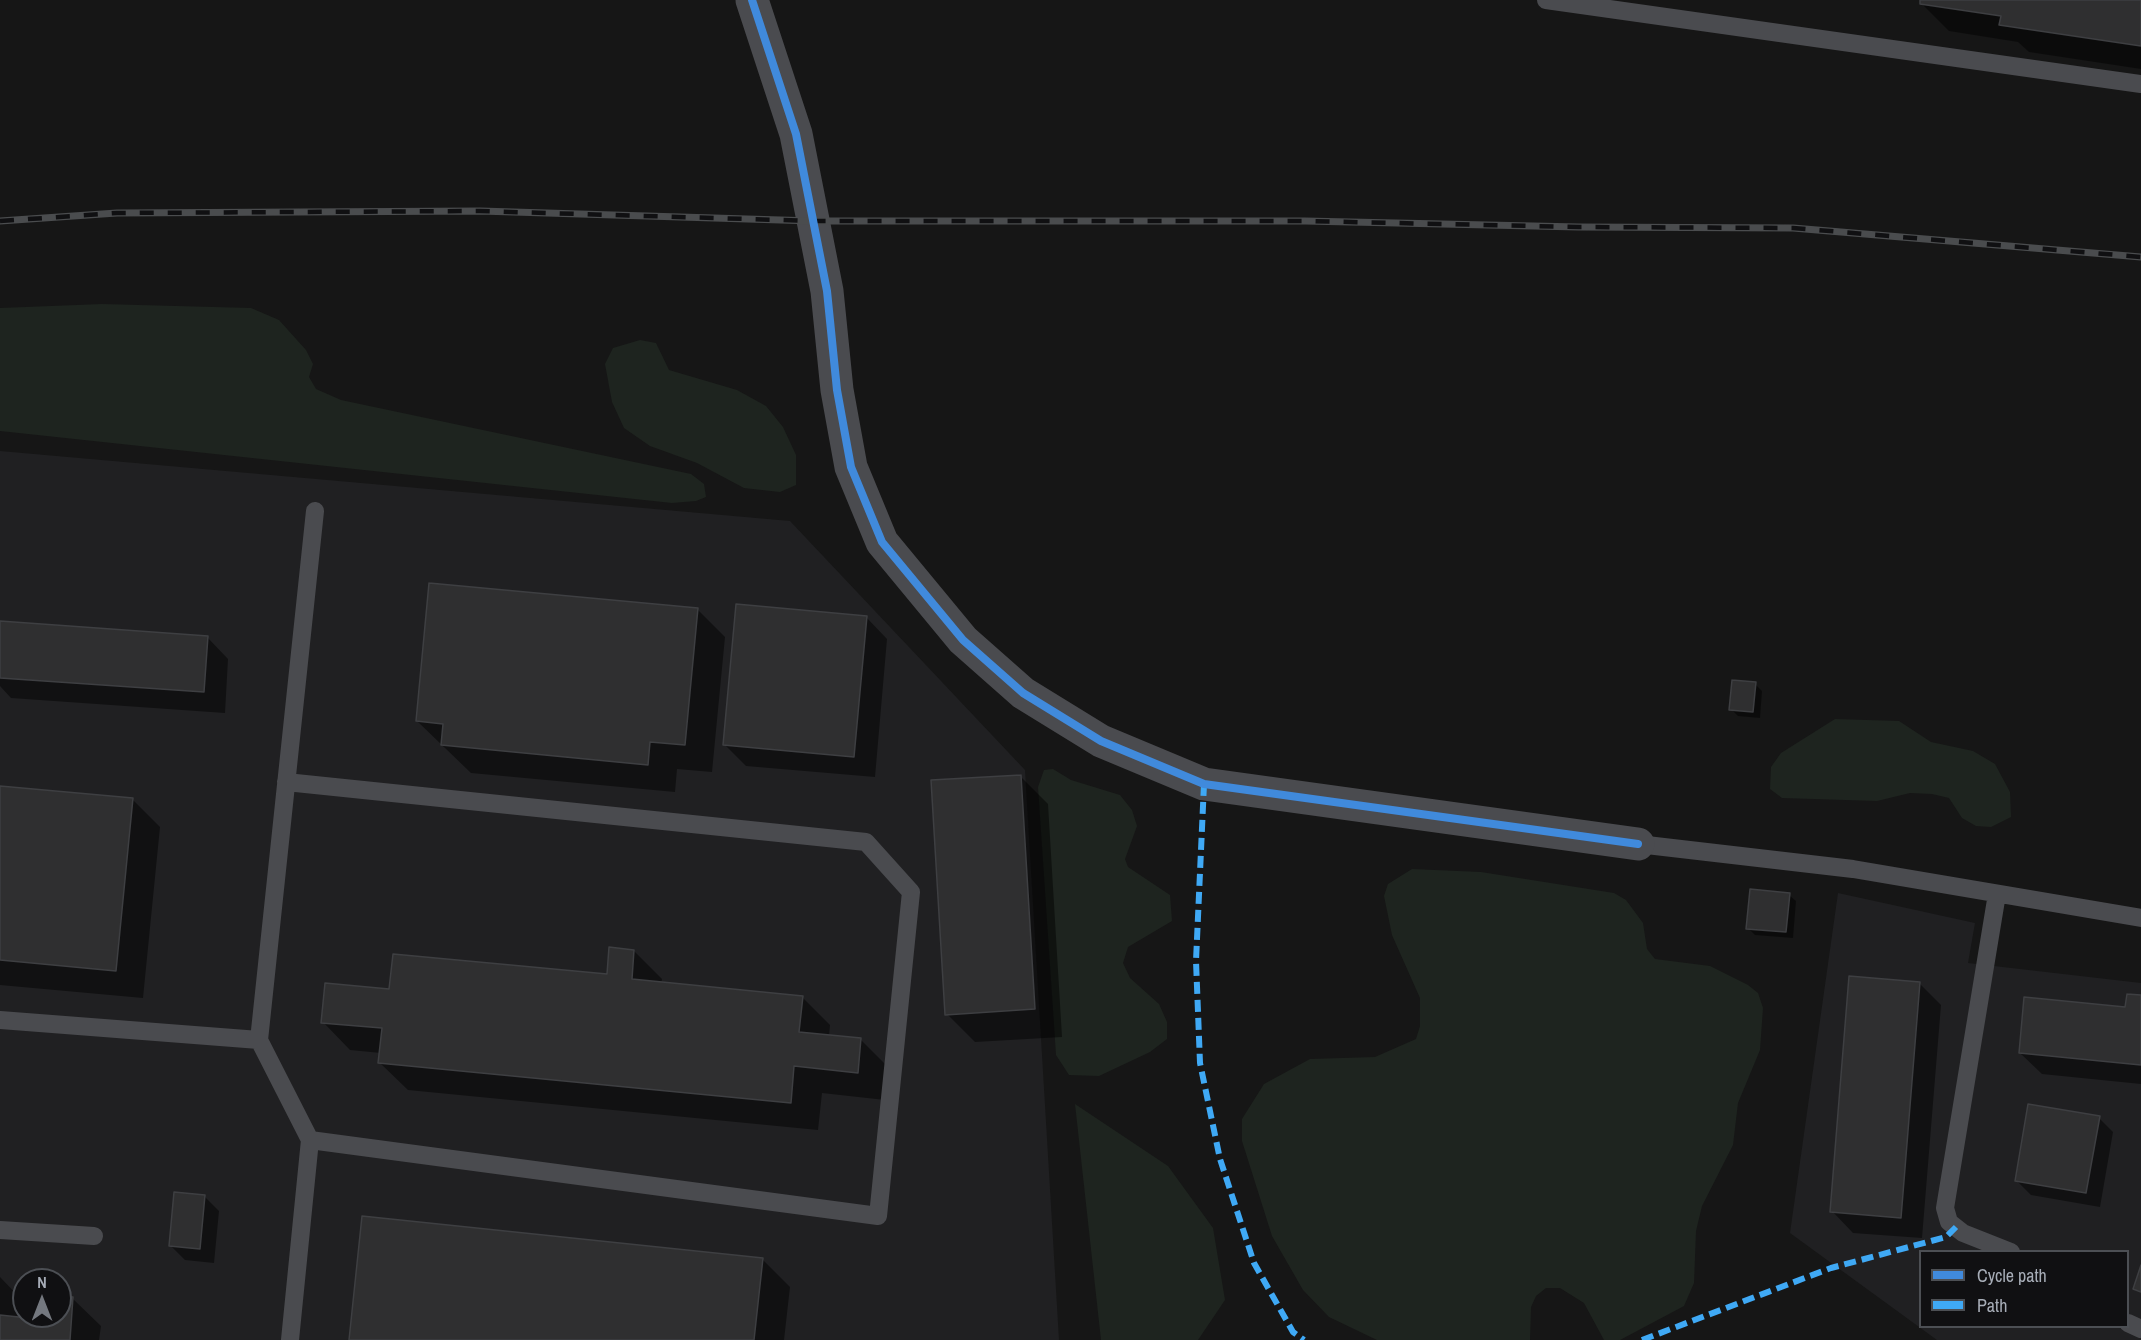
<!DOCTYPE html>
<html>
<head>
<meta charset="utf-8">
<style>
  body { margin:0 }
  #map { position:relative; width:2141px; height:1340px; overflow:hidden; background:#161616; font-family:"Archivo Narrow",sans-serif }
  canvas { display:block }
  .legend { position:absolute; left:1919px; top:1250px; width:210px; height:78px; box-sizing:border-box; background:#101012; border:2px solid #4c4f54; margin:0; padding:8px 10px; list-style:none; font-size:18px; color:#a7adb7 }
  .legend li { display:flex; align-items:center; gap:12px; height:30px }
  .legend b { width:30px; border:2px solid #4c4f54 }
  .north { position:absolute; left:12px; top:1268px; width:60px; height:60px; box-sizing:border-box; background:#101012; border:2px solid #4c4f54; border-radius:50%; rotate:0deg; font-size:16px; font-weight:700; line-height:24px; text-align:center; color:#a7adb7 }
  .north::after { content:''; display:block; margin:auto; width:21px; height:27px; background:#74787f; clip-path:polygon(50% 0,100% 100%,50% 72%,0 100%) }
</style>
</head>
<body>
<div id="map">
<canvas width="2141" height="1340"></canvas>
<ul class="legend">
<li><b style="height:8px;background:#408adc"></b>Cycle path</li>
<li><b style="height:8px;background:#3fa9f5"></b>Path</li>
</ul>
<div class="north">N</div>
</div>
<script>
const g = document.querySelector('canvas').getContext('2d');
g.lineJoin = 'round';
function paint(path, color) {
  g.fillStyle = color;
  g.fill(path, 'evenodd');
}
function toPath(rows) {
  const path = new Path2D();
  for (const r of rows) {
    path.moveTo(r[0], r[1]);
    for (let i = 2; i < r.length; i += 2) path.lineTo(r[i], r[i + 1]);
  }
  return path;
}
function trace(path, color, width, dash) {
  g.strokeStyle = color;
  g.lineWidth = width;
  g.lineCap = dash ? 'butt' : 'round';
  g.setLineDash(dash || []);
  g.stroke(path);
}
const built = toPath([
  [0,451,790,521,1025,770,1059,1340,0,1340],
  [24,1280,60,1280,60,1316,24,1316],
  [1838,893,1975,923,1968,963,2141,983,2141,1340,1937,1340,1790,1233],
  [1920,1252,2128,1252,2128,1326,1920,1326]
]);
const green = toPath([
  [102,304,251,308,279,320,306,350,313,364,309,377,316,389,341,400,691,474,704,484,706,497,696,501,672,503,0,431,0,308],
  [640,340,656,343,669,370,737,390,766,406,783,427,796,455,796,485,780,492,744,488,697,463,650,446,624,428,612,402,605,364,613,348],
  [1835,719,1899,721,1931,742,1973,751,1995,764,2010,792,2011,817,1991,827,1976,826,1962,818,1949,798,1932,794,1910,793,1877,801,1782,798,1770,789,1771,767,1781,753],
  [1053,769,1071,780,1120,795,1132,810,1137,826,1125,859,1128,867,1170,895,1172,921,1128,947,1123,963,1130,978,1159,1004,1167,1022,1167,1039,1150,1052,1099,1076,1069,1075,1056,1055,1038,787,1044,770],
  [1412,869,1481,872,1614,893,1626,900,1643,923,1647,949,1655,959,1710,966,1748,985,1758,993,1763,1008,1760,1050,1738,1103,1733,1145,1702,1206,1696,1231,1694,1283,1684,1306,1620,1340,1604,1340,1584,1303,1560,1288,1546,1288,1536,1296,1531,1307,1530,1340,1377,1340,1329,1317,1303,1290,1272,1236,1242,1141,1242,1119,1264,1084,1310,1059,1375,1057,1416,1039,1420,1026,1420,998,1392,935,1384,896,1388,884],
  [1075,1104,1168,1166,1213,1228,1225,1300,1198,1340,1101,1340]
]);
const shadow = toPath([
  [1922,0,2141,0,2141,69,2029,52,2018,42,1949,31,1921,3],
  [697,609,725,637,712,772,677,769,675,792,471,773,417,721],
  [866,617,887,639,875,777,746,766,724,744],
  [0,622,207,637,228,659,225,713,11,698,0,686],
  [1755,684,1762,691,1760,718,1738,716,1731,709],
  [1020,776,1048,804,1062,1037,975,1042,947,1014],
  [0,787,132,799,160,827,143,998,0,985],
  [1789,895,1796,901,1793,938,1755,935,1748,928],
  [634,951,662,979,661,984,802,997,830,1025,829,1036,861,1040,888,1067,885,1100,822,1093,818,1130,408,1090,380,1063,381,1053,350,1050,323,1022,391,991,609,976],
  [1919,983,1941,1005,1922,1238,1853,1233,1832,1211],
  [2141,997,2141,1084,2042,1074,2020,1053,2127,1009],
  [2099,1118,2113,1132,2100,1207,2031,1195,2016,1180],
  [205,1197,219,1211,214,1263,185,1260,170,1245],
  [762,1259,790,1287,784,1340,350,1340],
  [0,1277,23,1301,22,1319,29,1319,30,1316,60,1316,60,1297,73,1299,101,1326,99,1340,0,1340]
]);
const building = toPath([
  [1920,0,2141,0,2141,46,1999,25,2001,16,1920,4,1920,0],
  [429,583,698,608,685,745,650,742,648,765,441,745,443,724,416,721,429,583],
  [736,604,867,616,854,757,723,745,736,604],
  [0,621,208,636,204,692,0,678,0,621],
  [1732,680,1756,682,1753,712,1729,710,1732,680],
  [1021,775,1035,1009,945,1015,931,780,1021,775],
  [0,786,133,798,116,971,0,960,0,786],
  [1750,889,1790,893,1786,932,1746,929,1750,889],
  [609,947,634,950,632,979,803,996,799,1032,861,1038,858,1073,794,1066,791,1103,378,1063,382,1028,321,1023,325,983,389,989,393,954,607,974,609,947],
  [1849,976,1920,982,1901,1218,1830,1212,1849,976],
  [2127,994,2141,995,2141,1065,2019,1053,2024,997,2125,1007,2127,994],
  [2028,1104,2100,1116,2086,1193,2015,1181,2028,1104],
  [174,1192,205,1195,200,1249,169,1246,174,1192],
  [362,1216,763,1258,754,1340,349,1340,362,1216],
  [2141,1265,2141,1292,2133,1289,2141,1265],
  [60,1296,73,1297,70,1340,0,1340,0,1315,28,1318,60,1316,60,1296]
]);
const service = toPath([
  [1546,0,2141,84],
  [286,782,866,842,911,892,878,1216,310,1140,259,1040,315,511],
  [1638,844,1853,869,2141,918],
  [1997,894,1945,1208,1949,1222,1963,1233,2011,1252],
  [0,1020,259,1040],
  [0,1230,94,1236],
  [2128,1323,2141,1329],
  [290,1340,310,1140]
]);
const minor = toPath([
  [752,0,796,134,827,291,837,390,851,467,882,542,963,640,1023,693,1101,741,1204,784,1638,844]
]);
const rail = toPath([
  [0,221,117,213,480,211,814,221,1305,221,1579,227,1793,228,2141,257]
]);
const quiet = toPath([
  [1204,784,1196,961,1200,1063,1220,1159,1254,1263,1293,1332,1304,1340],
  [1642,1340,1831,1268,1946,1237,1956,1227]
]);
const cycleway = toPath([
  [752,0,796,134,827,291,837,390,851,467,882,542,963,640,1023,693,1101,741,1204,784,1638,844]
]);
paint(built, '#202022');
paint(green, '#1e241f');
paint(shadow, '#0007');
paint(building, '#2f2f30');
trace(building, '#3e3f42', 1.5);
trace(service, '#4a4b4f', 18);
trace(minor, '#4a4b4f', 33);
trace(rail, '#4a4c4e', 7);
trace(rail, '#101012', 4.5, [14]);
trace(quiet, '#3fa9f5', 6, [12, 6]);
trace(cycleway, '#408adc', 8);
</script>
</body>
</html>
